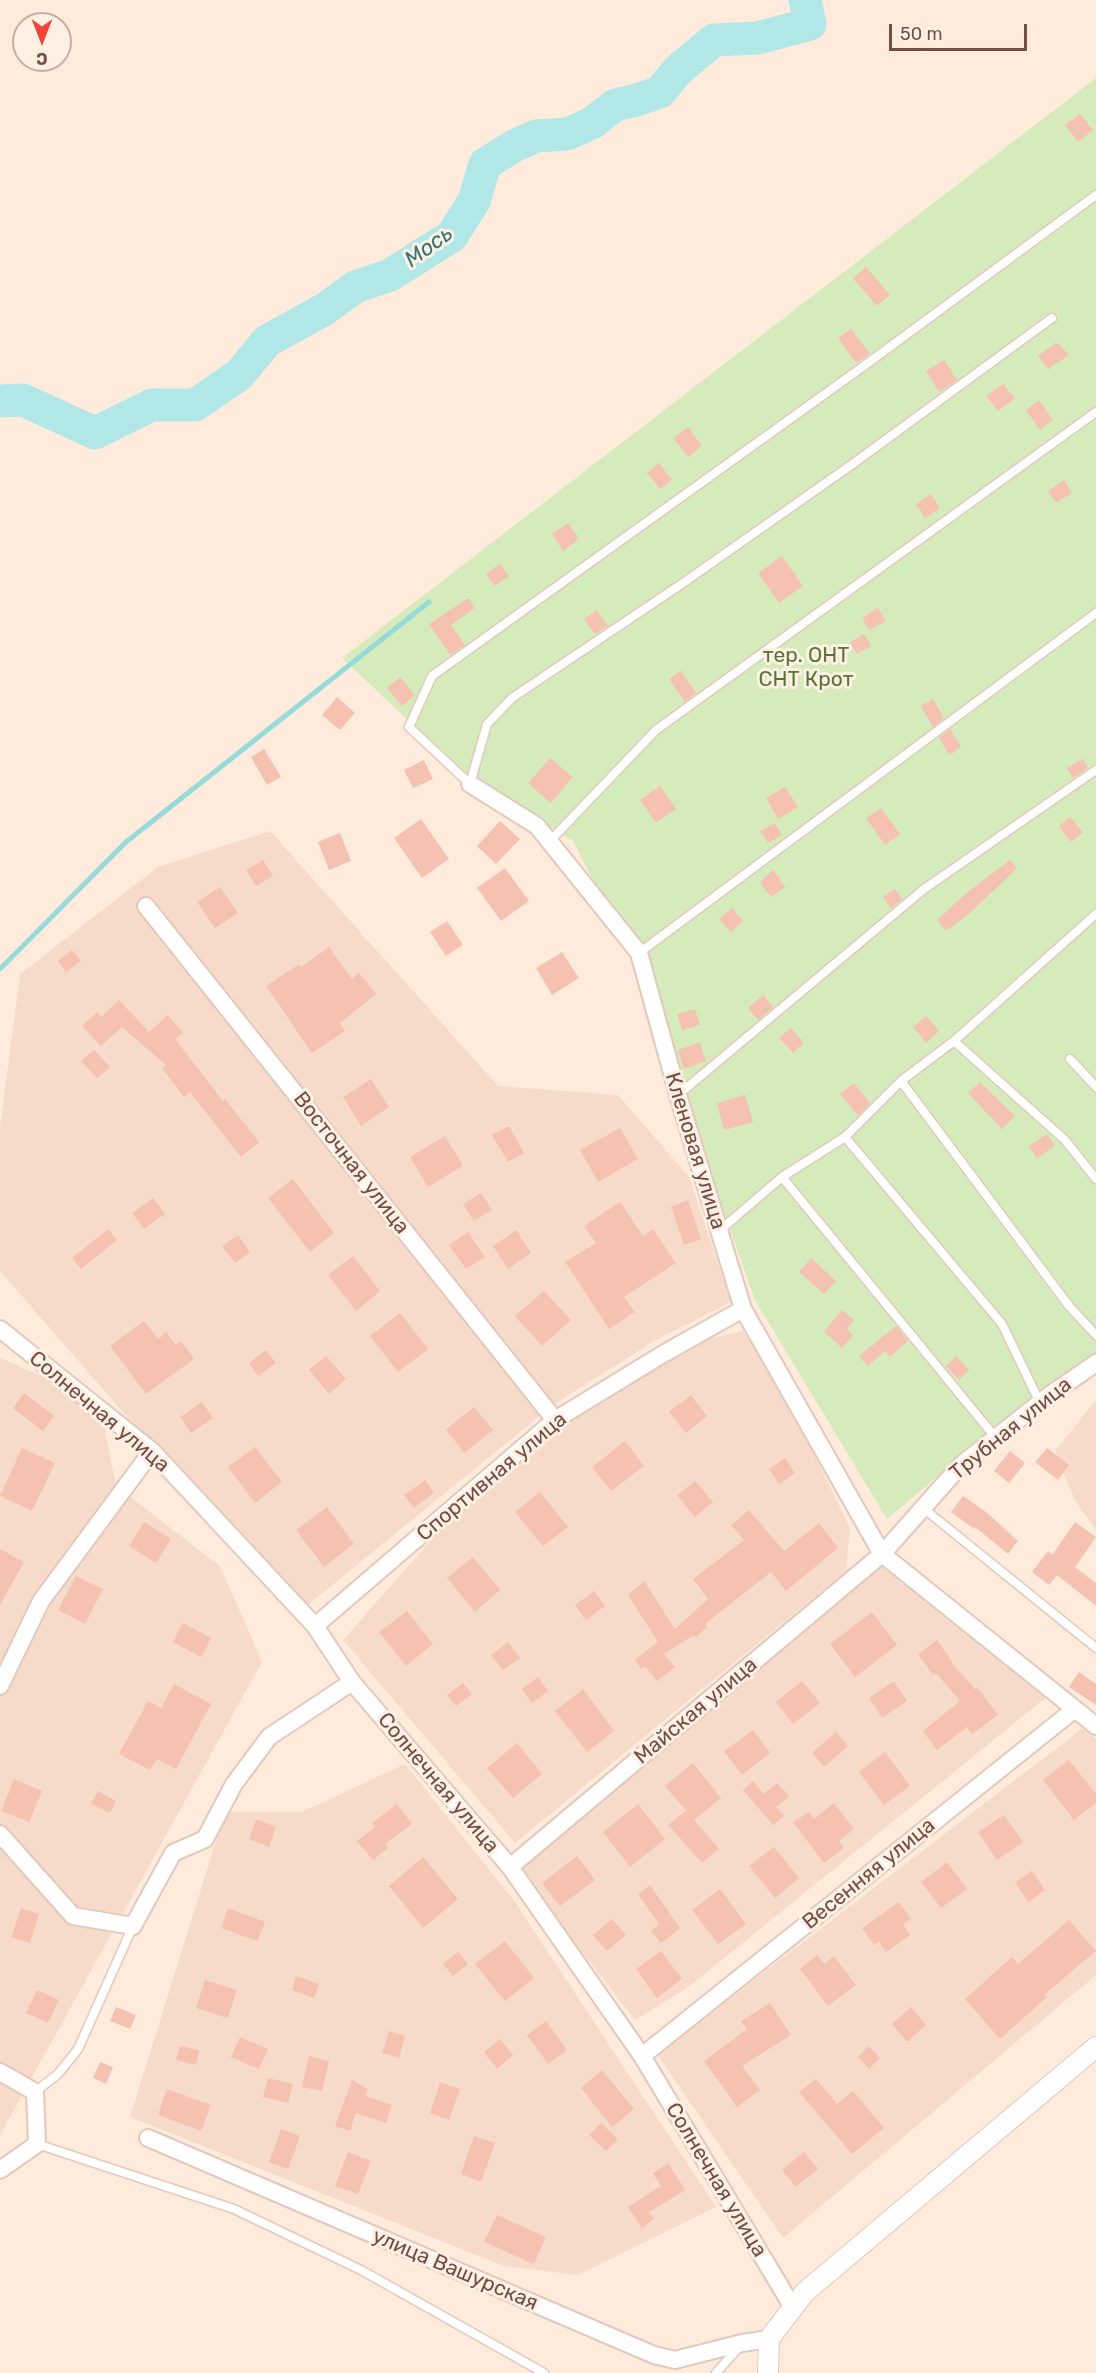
<!DOCTYPE html>
<html>
<head>
<meta charset="utf-8">
<style>
  body { margin:0 }
  #map { position:relative; width:1096px; height:2373px; overflow:hidden; background:#feebdc; font-family:Rubik,sans-serif }
  canvas { display:block }
  .north { position:absolute; left:12px; top:12px; width:60px; height:60px; box-sizing:border-box; background:#fff0e4; border:2px solid #c7afa4; border-radius:50%; rotate:180deg; font-size:16px; font-weight:700; line-height:24px; text-align:center; color:#744d44 }
  .north::after { content:''; display:block; margin:auto; width:21px; height:27px; background:#f14338; clip-path:polygon(50% 0,100% 100%,50% 72%,0 100%) }
  .scale { position:absolute; left:889px; top:24px; width:138px; height:27px; box-sizing:border-box; border:3px solid #744d44; border-top:0; padding-left:8px; font-size:18px; line-height:21px; white-space:nowrap; color:#744d44; -webkit-text-stroke:4px #fff0e4; paint-order:stroke }
</style>
</head>
<body>
<div id="map">
<canvas width="1096" height="2373"></canvas>
<div class="north">С</div>
<div class="scale">50 m</div>
</div>
<script>
const g = document.querySelector('canvas').getContext('2d');
g.lineJoin = 'round';
function paint(path, color) {
  g.fillStyle = color;
  g.fill(path, 'evenodd');
}
function toPath(rows) {
  const path = new Path2D();
  for (const r of rows) {
    path.moveTo(r[0], r[1]);
    for (let i = 2; i < r.length; i += 2) path.lineTo(r[i], r[i + 1]);
  }
  return path;
}
function trace(path, color, width, dash) {
  g.strokeStyle = color;
  g.lineWidth = width;
  g.lineCap = dash ? 'butt' : 'round';
  g.setLineDash(dash || []);
  g.stroke(path);
}
function write(font, color, halo, rows, align = 'center') {
  g.font = font + ' Rubik,sans-serif';
  g.lineWidth = 6;
  g.setLineDash([]);
  g.textBaseline = 'middle';
  g.strokeStyle = halo;
  g.fillStyle = color;
  for (const [text, x, y, turn = 0] of rows) {
    g.save();
    g.translate(x, y);
    g.rotate((+turn || 0) * Math.PI / 180);
    g.textAlign = isNaN(turn) ? turn : align;
    if (halo) g.strokeText(text, 0, 0);
    g.fillText(text, 0, 0);
    g.restore();
  }
}
const residential = toPath([
  [270,831,498,1086,618,1095,689,1177,731,1302,654,1341,553,1405,298,1613,0,1271,0,1128,20,974,158,867],
  [743,1331,780,1385,850,1528,846,1571,515,1843,343,1640,504,1458,648,1352],
  [0,1358,99,1401,116,1486,220,1566,262,1662,0,2135],
  [1096,1400,1096,1530,1074,1499,1055,1451],
  [881,1560,1048,1696,687,1988,635,2020,516,1867],
  [1083,1728,1096,1739,1096,1975,783,2238,657,2054],
  [405,1764,515,1902,716,2207,578,2275,504,2266,130,2117,225,1812,302,1812]
]);
const green = toPath([
  [1096,78,1096,1362,1016,1410,887,1519,755,1300,710,1173,654,1002,573,841,463,772,342,658]
]);
const stream = toPath([
  [0,969,126,842,429,602]
]);
const river = toPath([
  [0,401,23,400,95,433,152,405,195,405,239,375,267,341,325,309,355,287,390,275,452,236,474,201,485,164,514,146,536,136,567,134,592,123,615,105,637,100,660,92,678,70,714,40,758,38,810,24,805,0]
]);
const building = toPath([
  [1080,114,1093,130,1078,142,1065,125],
  [866,267,890,295,877,306,853,278],
  [851,329,870,354,856,363,838,338],
  [1056,343,1059,344,1069,355,1048,369,1038,356],
  [944,360,957,380,939,392,926,371],
  [1003,384,1015,398,998,411,986,396],
  [1039,400,1053,420,1040,430,1026,410],
  [688,427,702,446,688,457,673,438],
  [659,463,672,480,660,489,647,473],
  [1064,480,1072,493,1056,503,1048,491],
  [931,494,940,508,925,518,916,504],
  [568,523,579,539,563,551,552,534],
  [782,556,803,586,779,603,758,573],
  [500,564,509,576,495,586,486,574],
  [468,598,475,608,451,625,465,645,450,655,429,624],
  [878,608,886,621,869,630,862,618],
  [597,610,608,626,595,634,584,619],
  [864,634,871,646,857,654,850,642],
  [681,671,696,693,685,702,669,679],
  [400,677,415,695,402,706,387,688],
  [337,697,355,713,340,730,322,715],
  [933,699,944,718,933,727,921,706],
  [950,729,961,747,949,755,939,738],
  [264,749,281,777,267,785,251,757],
  [550,758,573,777,551,803,528,783],
  [1083,759,1088,768,1073,778,1067,768],
  [424,760,433,779,413,788,404,770],
  [660,786,676,809,656,823,640,800],
  [785,787,798,807,778,819,766,798],
  [881,808,900,834,885,845,866,818],
  [1070,817,1083,832,1071,842,1059,826],
  [421,819,449,859,422,878,394,838],
  [500,821,520,839,496,864,477,846],
  [775,823,782,835,768,843,760,831],
  [340,833,351,861,329,870,318,842],
  [263,860,273,876,256,886,246,870],
  [1010,860,1017,868,970,913,946,931,937,920,969,891],
  [505,868,529,901,501,921,477,888],
  [773,870,785,887,771,897,760,882],
  [220,887,238,913,215,928,197,902],
  [895,889,902,899,891,908,883,897],
  [732,908,743,921,731,932,719,919],
  [447,921,463,945,446,956,430,932],
  [329,947,352,979,359,973,376,994,340,1023,345,1031,312,1053,266,986,299,964,301,967],
  [72,950,81,961,66,972,58,961],
  [562,952,579,978,552,995,536,968],
  [763,995,773,1007,758,1020,748,1008],
  [119,1000,149,1032,168,1015,183,1033,175,1039,223,1101,225,1099,259,1142,241,1157,190,1092,184,1097,162,1068,166,1065,122,1027,101,1046,82,1026,97,1012,101,1017],
  [695,1009,700,1025,682,1030,677,1014],
  [926,1016,939,1031,926,1043,913,1027],
  [791,1028,804,1043,793,1053,779,1038],
  [700,1042,706,1061,684,1069,678,1050],
  [94,1050,110,1067,97,1078,81,1061],
  [371,1079,389,1107,361,1126,343,1097],
  [980,1082,1015,1116,1002,1129,968,1093],
  [854,1083,870,1103,858,1115,840,1094],
  [745,1095,753,1122,724,1130,717,1103],
  [509,1126,524,1153,508,1162,492,1135],
  [620,1128,638,1159,598,1182,580,1150],
  [1047,1134,1055,1146,1037,1158,1029,1146],
  [445,1136,463,1166,428,1187,410,1157],
  [293,1179,334,1233,310,1252,268,1198],
  [481,1193,492,1210,474,1221,463,1204],
  [153,1198,165,1214,144,1229,132,1213],
  [688,1200,701,1239,684,1245,671,1207],
  [620,1202,643,1236,653,1229,676,1263,624,1297,635,1312,609,1329,565,1262,596,1243,584,1226],
  [108,1229,117,1240,81,1269,72,1258],
  [516,1230,531,1253,508,1269,493,1246],
  [468,1232,485,1257,466,1269,449,1245],
  [238,1235,250,1252,235,1263,222,1246],
  [353,1256,380,1291,356,1311,328,1275],
  [811,1258,836,1281,824,1294,799,1272],
  [544,1291,571,1320,542,1346,515,1316],
  [842,1310,854,1320,847,1329,853,1335,842,1348,824,1332],
  [400,1313,428,1349,398,1372,370,1336],
  [144,1321,158,1339,166,1332,176,1345,181,1341,194,1359,146,1394,110,1346],
  [896,1326,908,1341,890,1357,885,1351,868,1366,859,1356],
  [266,1350,276,1363,258,1376,249,1363],
  [326,1356,346,1379,329,1394,309,1370],
  [956,1356,969,1370,959,1380,946,1366],
  [24,1393,54,1416,43,1431,13,1408],
  [691,1395,707,1416,686,1433,669,1412],
  [202,1402,213,1418,191,1433,180,1417],
  [474,1407,493,1430,464,1453,446,1429],
  [625,1441,644,1466,611,1491,592,1467],
  [255,1447,282,1482,255,1503,228,1467],
  [22,1448,55,1463,32,1511,0,1496],
  [1047,1448,1069,1465,1058,1480,1035,1462],
  [1010,1451,1025,1463,1009,1483,994,1471],
  [785,1458,795,1473,779,1484,769,1469],
  [425,1480,434,1493,414,1508,404,1495],
  [695,1481,713,1502,695,1517,677,1495],
  [540,1492,568,1527,543,1546,515,1512],
  [963,1496,986,1512,1018,1541,1008,1554,975,1527,974,1529,951,1512],
  [327,1507,354,1544,324,1567,296,1530],
  [749,1510,784,1551,819,1523,838,1548,786,1591,771,1572,705,1624,707,1627,696,1637,694,1635,664,1654,675,1667,657,1681,645,1666,641,1669,635,1660,658,1642,628,1595,644,1581,675,1629,708,1599,693,1579,744,1540,731,1525],
  [144,1522,171,1539,156,1563,129,1546],
  [1075,1522,1096,1537,1075,1567,1096,1583,1096,1606,1057,1575,1049,1585,1032,1572,1048,1551,1052,1555],
  [0,1549,24,1562,0,1605],
  [473,1557,500,1590,475,1612,447,1578],
  [76,1576,103,1589,85,1624,58,1610],
  [594,1591,605,1606,586,1620,575,1605],
  [407,1611,433,1644,406,1666,379,1632],
  [872,1612,897,1645,855,1677,830,1644],
  [183,1623,211,1638,201,1657,173,1642],
  [937,1640,952,1661,951,1662,975,1689,977,1687,998,1715,972,1734,967,1727,937,1750,923,1731,960,1701,936,1673,933,1675,918,1654],
  [508,1642,520,1658,503,1670,491,1655],
  [1079,1672,1096,1684,1096,1705,1069,1687],
  [538,1677,548,1691,532,1703,522,1689],
  [802,1681,820,1703,793,1724,776,1702],
  [894,1681,907,1701,882,1718,869,1698],
  [463,1683,472,1694,456,1706,447,1695],
  [174,1684,211,1704,176,1769,157,1759,150,1770,119,1754,148,1701,161,1708],
  [583,1689,614,1731,587,1752,555,1711],
  [753,1730,770,1753,742,1775,724,1751],
  [836,1732,848,1746,824,1767,813,1754,814,1751],
  [517,1743,542,1774,513,1798,487,1768],
  [885,1752,910,1786,884,1805,859,1772],
  [1069,1760,1096,1794,1096,1803,1074,1820,1043,1780],
  [693,1763,721,1798,694,1820,719,1849,702,1863,668,1825,686,1811,665,1786],
  [14,1779,42,1791,29,1822,1,1811],
  [753,1781,764,1794,777,1783,789,1796,776,1807,784,1816,773,1825,743,1790],
  [98,1791,116,1801,110,1813,91,1804],
  [834,1803,854,1829,839,1841,844,1848,824,1863,793,1822,809,1812,814,1819],
  [397,1804,412,1824,385,1844,388,1848,373,1860,357,1841,375,1827,372,1823],
  [638,1804,665,1839,630,1867,603,1832],
  [1004,1815,1023,1842,997,1860,978,1832],
  [256,1819,276,1827,269,1847,249,1839],
  [774,1847,799,1878,775,1898,749,1866],
  [577,1856,595,1880,560,1906,542,1883],
  [423,1857,458,1899,423,1928,389,1886],
  [947,1862,967,1889,941,1908,921,1882],
  [1032,1871,1045,1890,1028,1902,1015,1882],
  [650,1885,680,1928,661,1943,651,1931,659,1924,638,1894],
  [720,1889,746,1924,718,1944,692,1910],
  [899,1902,911,1919,903,1924,910,1935,886,1952,879,1942,874,1945,862,1928],
  [21,1908,39,1914,30,1943,11,1937],
  [228,1908,265,1922,257,1941,221,1928],
  [612,1919,626,1935,607,1951,593,1935],
  [1069,1920,1096,1951,1045,1994,1047,1997,1000,2039,965,1999,1012,1957,1018,1964],
  [505,1941,534,1978,505,2001,475,1964],
  [661,1951,682,1979,657,1998,636,1969],
  [458,1952,468,1964,453,1976,443,1964],
  [817,1955,824,1964,834,1956,856,1985,828,2006,800,1969],
  [296,1976,319,1984,314,1998,292,1990],
  [205,1980,237,1990,228,2018,196,2008],
  [37,1990,59,2000,48,2023,26,2013],
  [770,2003,791,2035,742,2066,760,2090,737,2107,704,2061,747,2029,741,2021],
  [116,2007,136,2015,130,2029,110,2021],
  [911,2007,926,2025,907,2042,892,2024],
  [546,2021,567,2050,548,2064,527,2035],
  [389,2031,405,2036,399,2058,382,2053],
  [240,2037,268,2049,259,2069,231,2057],
  [500,2039,513,2055,497,2069,484,2052],
  [180,2046,199,2050,196,2065,176,2060],
  [869,2046,880,2058,869,2069,858,2057],
  [309,2056,329,2061,322,2091,302,2087],
  [100,2062,113,2067,106,2084,93,2078],
  [602,2070,634,2109,612,2127,581,2088],
  [268,2078,293,2084,288,2103,263,2097],
  [816,2079,837,2104,853,2091,884,2128,852,2154,799,2092],
  [352,2080,368,2089,365,2096,392,2105,386,2123,356,2113,350,2131,335,2126],
  [440,2082,460,2089,449,2120,430,2113],
  [167,2089,211,2105,201,2131,158,2115],
  [601,2123,618,2139,606,2151,589,2135],
  [281,2129,300,2136,288,2169,269,2162],
  [474,2136,495,2143,481,2182,461,2174],
  [348,2152,371,2161,358,2194,335,2186],
  [804,2152,818,2169,796,2187,782,2170],
  [668,2163,685,2190,649,2212,654,2219,642,2228,628,2207,661,2186,653,2173],
  [497,2215,546,2237,534,2264,484,2242]
]);
const service = toPath([
  [1052,318,854,463,683,583,512,698,487,724,470,784,409,727,432,676,868,363,1096,195],
  [549,842,656,730,1096,412],
  [639,953,1096,613],
  [954,1041,1065,1140,1096,1179],
  [1070,1059,1096,1087],
  [901,1081,1069,1306,1096,1335],
  [678,1095,924,889,1096,770],
  [845,1137,1002,1324,1040,1403],
  [782,1177,995,1437],
  [719,1231,782,1177,845,1137,901,1081,954,1041,1096,914],
  [923,1508,1096,1648],
  [35,2092,58,2074,78,2049,133,1926],
  [37,2144,234,2209,361,2270,544,2373],
  [716,2373,740,2346]
]);
const minor = toPath([
  [470,784,537,826,639,953,678,1095,743,1309,882,1554,1075,1709],
  [146,906,555,1420],
  [0,1329,152,1451,315,1626,352,1682,510,1867,642,2056,792,2306],
  [315,1626,555,1420,663,1354,743,1309],
  [0,1686,41,1601,152,1451],
  [0,1834,73,1916,133,1926,173,1853,205,1839,234,1784,269,1737,352,1682],
  [510,1867,882,1554,961,1465,1051,1394,1096,1363],
  [642,2056,1075,1709,1096,1726],
  [0,2072,35,2092,37,2144,0,2170],
  [148,2138,654,2355,675,2360,742,2343,769,2339]
]);
const tertiary = toPath([
  [768,2373,769,2339,805,2292,1096,2047]
]);
const parkNames = [
  ["тер. ОНТ",806,656],
  ["СНТ Крот",806,680]
];
const streetNames = [
  ["Кленовая улица",695,1151,73],
  ["Восточная улица",351,1163,52],
  ["Солнечная улица",99,1412,40],
  ["Трубная улица",1011,1429,-39],
  ["Спортивная улица",492,1477,-40],
  ["Майская улица",696,1711,-40],
  ["Солнечная улица",438,1783,50],
  ["Весенняя улица",869,1874,-39],
  ["Солнечная улица",716,2180,59],
  ["улица Вашурская",455,2270,23]
];
const waterNames = [
  ["Мось",429,247,-36]
];
paint(residential, '#f6dbcb');
paint(green, '#d6ebbb');
trace(stream, '#96dad9', 5);
trace(river, '#b1e7e7', 33);
paint(building, '#f5c2b2');
trace(service, '#e4c8bc', 11);
trace(minor, '#e4c8bc', 20);
trace(tertiary, '#e4c8bc', 22);
trace(service, '#fff', 8);
trace(minor, '#fff', 16);
trace(tertiary, '#fff', 20);
write('21px', '#557539', '#fff0e4', parkNames);
write('21px', '#744d44', '#fff0e4', streetNames);
write('italic 22px', '#357474', '#fff0e4', waterNames);
</script>
</body>
</html>
